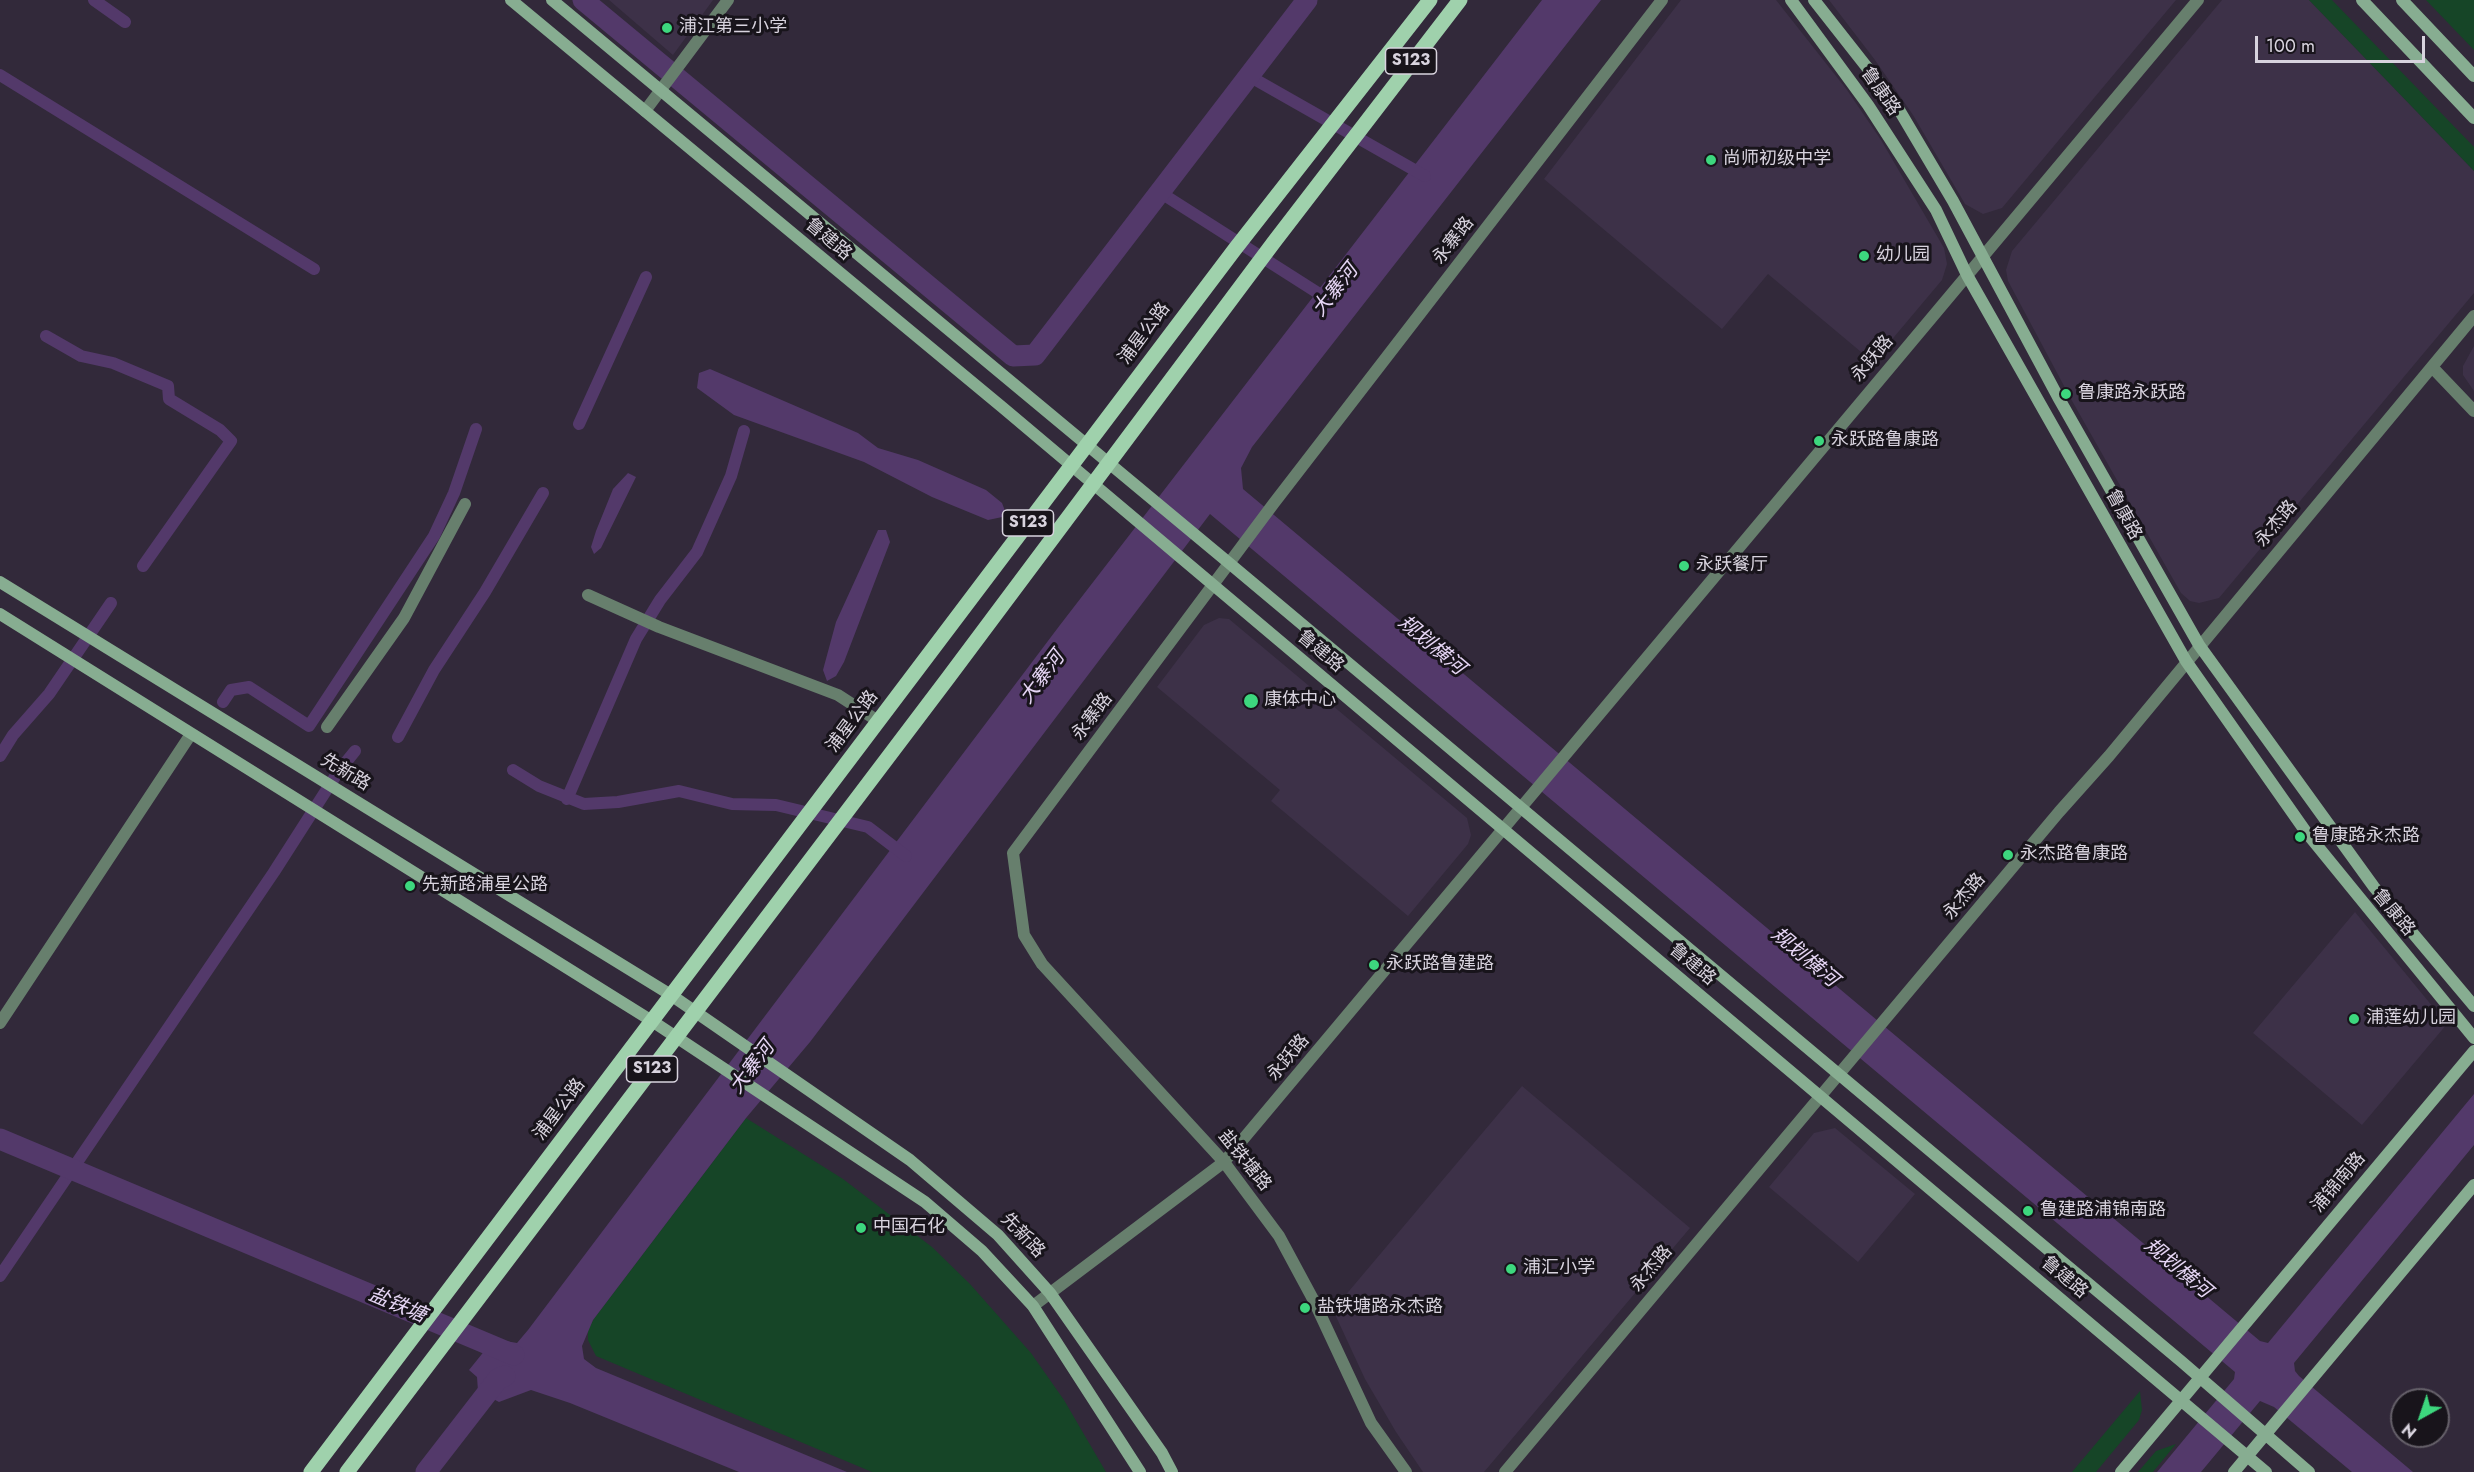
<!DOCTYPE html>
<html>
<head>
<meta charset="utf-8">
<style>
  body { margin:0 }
  #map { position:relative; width:2474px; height:1472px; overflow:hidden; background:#32293a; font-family:Jost,sans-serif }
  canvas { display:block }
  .north { position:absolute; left:2390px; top:1388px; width:60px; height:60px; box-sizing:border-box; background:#18141b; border:2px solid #656069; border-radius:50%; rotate:220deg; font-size:16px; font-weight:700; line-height:24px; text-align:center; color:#d8d3de }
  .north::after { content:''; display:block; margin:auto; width:21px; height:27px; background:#3dd77e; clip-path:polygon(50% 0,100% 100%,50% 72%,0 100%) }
  .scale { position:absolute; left:2255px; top:36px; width:170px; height:27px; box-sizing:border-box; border:3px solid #d8d3de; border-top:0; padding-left:8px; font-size:18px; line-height:21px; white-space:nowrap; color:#d8d3de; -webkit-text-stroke:4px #18141b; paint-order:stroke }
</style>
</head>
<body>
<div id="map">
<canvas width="2474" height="1472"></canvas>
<div class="north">N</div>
<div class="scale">100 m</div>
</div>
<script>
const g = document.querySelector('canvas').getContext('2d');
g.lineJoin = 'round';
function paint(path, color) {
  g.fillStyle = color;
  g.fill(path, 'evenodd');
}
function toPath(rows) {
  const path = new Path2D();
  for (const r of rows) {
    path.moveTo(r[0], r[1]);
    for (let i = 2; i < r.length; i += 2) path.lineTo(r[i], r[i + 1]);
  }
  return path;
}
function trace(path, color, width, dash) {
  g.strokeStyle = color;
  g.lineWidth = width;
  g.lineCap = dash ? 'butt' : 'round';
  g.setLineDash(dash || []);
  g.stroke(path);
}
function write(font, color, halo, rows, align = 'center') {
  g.font = font + ' Jost,"Noto Sans SC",sans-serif';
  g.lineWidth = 6;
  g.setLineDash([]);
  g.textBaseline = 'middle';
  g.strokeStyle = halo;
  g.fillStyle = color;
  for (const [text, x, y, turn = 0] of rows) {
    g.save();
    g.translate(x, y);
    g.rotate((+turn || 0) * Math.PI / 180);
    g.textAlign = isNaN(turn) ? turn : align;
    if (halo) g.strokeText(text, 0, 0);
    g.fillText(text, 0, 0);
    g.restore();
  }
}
const built = toPath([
  [609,0,713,0,673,55],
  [1681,0,1776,0,1847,90,1881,140,1944,248,1947,264,1942,280,1873,362,1768,274,1722,329,1544,179],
  [1829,0,2176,0,2002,208,1983,214,1965,204,1913,115,1875,60],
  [2222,0,2309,0,2474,171,2474,293,2219,598,2199,603,2190,601,2181,593,2071,399,2008,281,2006,270,2012,251],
  [2474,346,2474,391,2463,375,2463,366],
  [1219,618,1229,619,1467,818,1471,835,1468,844,1408,916,1271,801,1280,790,1157,687,1204,625],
  [2355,912,2447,1024,2362,1125,2253,1033],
  [1522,1086,1690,1228,1484,1472,1423,1472,1396,1432,1365,1379,1333,1310],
  [1835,1128,1915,1194,1858,1262,1769,1187,1814,1133]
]);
const green = toPath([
  [2309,0,2332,0,2474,147,2474,171],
  [2426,0,2474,0,2474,50],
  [746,1118,843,1179,932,1247,970,1284,1031,1353,1064,1400,1106,1472,872,1472,596,1356,588,1340,588,1331,593,1320],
  [2140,1391,2142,1410,2139,1420,2096,1472,2072,1472],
  [2176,1444,2153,1472,2138,1472,2156,1451]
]);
const water = toPath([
  [1542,0,1601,0,1252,447,1241,468,1243,489,2260,1341,2268,1343,2474,1094,2474,1145,2294,1363,2295,1371,2299,1376,2413,1472,2352,1472,2274,1407,2260,1401,2201,1472,2157,1472,2234,1379,2235,1372,1210,514,810,1042,746,1118,593,1320,582,1346,584,1359,596,1368,847,1472,739,1472,570,1403,531,1390,499,1402,478,1391,477,1377,469,1370,494,1339,517,1343,528,1330,1060,625],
  [710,369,858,433,878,448,918,460,986,490,1002,503,1007,516,988,520,932,497,864,462,734,415,697,388,699,373],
  [628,473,636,477,601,548,594,554,591,547,596,531,613,489],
  [878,530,886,530,890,542,844,662,836,676,827,681,823,670,836,622]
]);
const canal = toPath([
  [94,0,125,22],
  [0,75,314,269],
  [1249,76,1425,176],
  [1161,193,1329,300],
  [46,336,81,356,113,363,168,386,169,399,220,430,231,441,143,566],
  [579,424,646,277],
  [223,702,231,690,249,687,309,726,434,536,454,493,476,429],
  [398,737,434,670,485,592,543,493],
  [0,756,13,735,49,694,111,603],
  [513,770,539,786,584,804,618,802,679,791,732,804,776,805,868,827,906,856],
  [567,799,636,639,660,600,697,552,731,476,744,431],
  [0,1276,274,872,338,772,355,751]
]);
const river = toPath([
  [583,0,1013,356,1035,355,1307,0],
  [0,1139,514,1355],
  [426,1472,498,1379,505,1376]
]);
const street = toPath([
  [645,111,728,0],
  [2432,367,2474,411],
  [588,595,659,627,838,695,878,721],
  [327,727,404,618,465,504],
  [0,1023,191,734],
  [1033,1306,1224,1162,2198,0],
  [1406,1472,1371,1423,1314,1301,1279,1236,1224,1162,1042,964,1024,935,1013,853,1274,503,1662,0],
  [1505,1472,2059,812,2109,756,2474,316]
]);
const secondary = toPath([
  [511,0,1002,407,2266,1472],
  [552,0,1229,563,2182,1362,2309,1472],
  [1791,0,1868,105,1936,210,1967,275,2186,661,2306,832,2474,1038],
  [1814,0,1895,103,1953,201,2058,397,2199,645,2374,887,2474,1006],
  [2362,0,2474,118],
  [2402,0,2474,76],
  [0,582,671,995,910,1160,998,1235,1050,1293,1162,1453,1172,1472],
  [0,614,652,1021,925,1202,982,1251,1033,1306,1140,1472],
  [2121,1472,2474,1051],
  [2234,1472,2474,1185]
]);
const primary = toPath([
  [311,1472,1235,249,1430,0],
  [347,1472,948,678,1274,242,1460,0]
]);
const markers = [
  [667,28,6,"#3dd77e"],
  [1711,160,6,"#3dd77e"],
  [1864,256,6,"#3dd77e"],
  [2066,394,6,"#3dd77e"],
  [1819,441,6,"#3dd77e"],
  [1684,566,6,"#3dd77e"],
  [1251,701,8,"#3dd77e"],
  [2300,837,6,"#3dd77e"],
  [2008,855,6,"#3dd77e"],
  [410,886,6,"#3dd77e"],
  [1374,965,6,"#3dd77e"],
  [2354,1019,6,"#3dd77e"],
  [2028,1211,6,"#3dd77e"],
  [861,1228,6,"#3dd77e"],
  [1511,1269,6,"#3dd77e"],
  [1305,1308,6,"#3dd77e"]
];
const shields = [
  [1411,61,51],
  [1028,523,51],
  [652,1069,51]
];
const shieldNames = [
  ["S123",1411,61],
  ["S123",1028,523],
  ["S123",652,1069]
];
const poiNames = [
  ["浦江第三小学",679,28],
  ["尚师初级中学",1723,160],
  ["幼儿园",1876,256],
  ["鲁康路永跃路",2078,394],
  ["永跃路鲁康路",1831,441],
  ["永跃餐厅",1696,566],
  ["康体中心",1264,701],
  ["鲁康路永杰路",2312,837],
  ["永杰路鲁康路",2020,855],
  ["先新路浦星公路",422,886],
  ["永跃路鲁建路",1386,965],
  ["浦莲幼儿园",2366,1019],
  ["鲁建路浦锦南路",2040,1211],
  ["中国石化",873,1228],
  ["浦汇小学",1523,1269],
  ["盐铁塘路永杰路",1317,1308]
];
const streetNames = [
  ["鲁康路",1880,92,55],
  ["鲁建路",828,240,40],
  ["永寨路",1454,241,-52],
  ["浦星公路",1145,334,-53],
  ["永跃路",1873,359,-50],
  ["鲁康路",2123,515,61],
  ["永杰路",2277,524,-50],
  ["鲁建路",1320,652,40],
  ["永寨路",1093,717,-53],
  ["浦星公路",853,722,-53],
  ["先新路",345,773,31],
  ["永杰路",1965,897,-50],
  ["鲁康路",2393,913,50],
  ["鲁建路",1692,965,40],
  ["永跃路",1289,1058,-50],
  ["浦星公路",560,1110,-53],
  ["盐铁塘路",1244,1161,51],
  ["浦锦南路",2339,1183,-50],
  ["先新路",1022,1236,46],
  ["永杰路",1652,1269,-50],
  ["鲁建路",2064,1278,40]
];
const waterNames = [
  ["大寨河",1336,291,-52],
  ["规划横河",1431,646,40],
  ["大寨河",1043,678,-53],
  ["规划横河",1804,958,40],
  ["大寨河",753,1068,-53],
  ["规划横河",2177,1269,40],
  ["盐铁塘",397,1306,23]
];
paint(built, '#3d3148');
paint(green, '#164527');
paint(water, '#53396a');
trace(canal, '#53396a', 12);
trace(river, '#53396a', 21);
trace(street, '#677f6d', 12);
trace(secondary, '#87ad91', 12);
trace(primary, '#9fd1ac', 15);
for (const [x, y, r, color] of markers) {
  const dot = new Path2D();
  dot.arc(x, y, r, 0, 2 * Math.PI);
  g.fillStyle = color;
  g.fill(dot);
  trace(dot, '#18141b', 2);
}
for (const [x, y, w] of shields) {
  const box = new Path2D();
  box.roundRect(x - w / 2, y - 13, w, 26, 4.5);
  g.fillStyle = '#18141b';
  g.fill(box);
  trace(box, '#d8d3de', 1.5);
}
write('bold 16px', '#d8d3de', null, shieldNames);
write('18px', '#d8d3de', '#18141b', poiNames, 'left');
write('18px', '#d8d3de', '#18141b', streetNames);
write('italic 20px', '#e6d6f5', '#18141b', waterNames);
</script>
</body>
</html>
